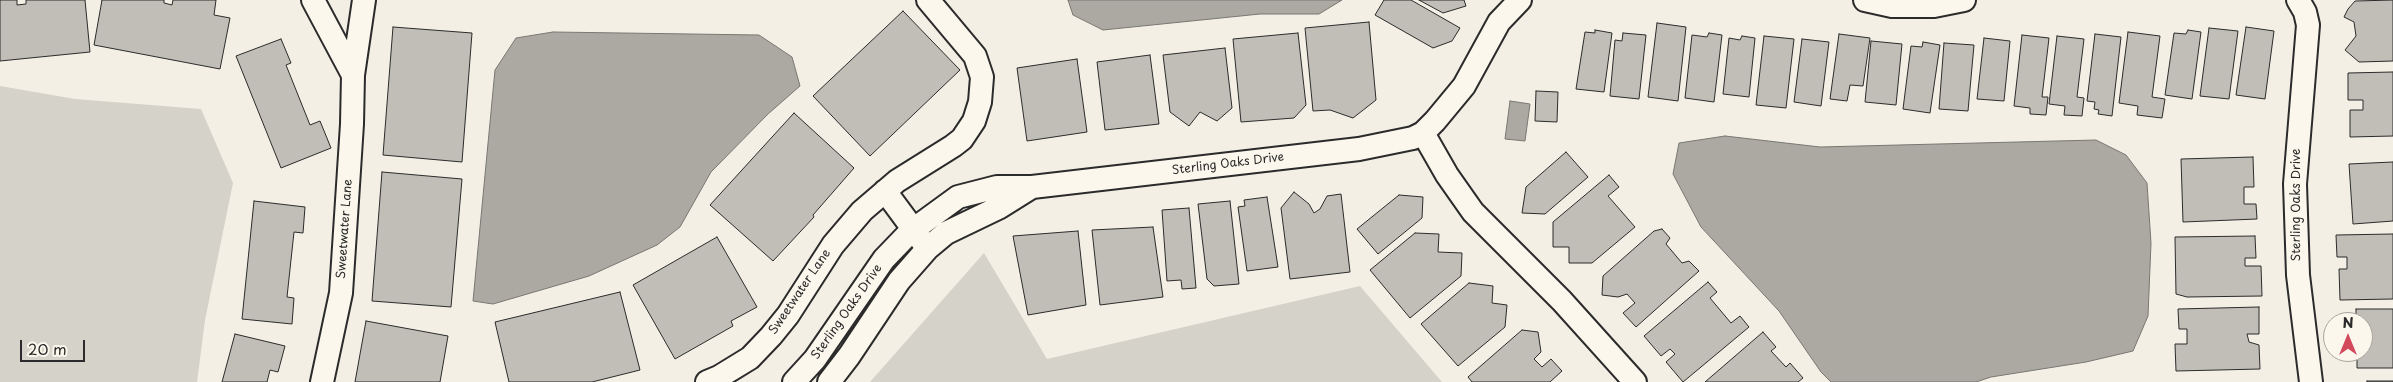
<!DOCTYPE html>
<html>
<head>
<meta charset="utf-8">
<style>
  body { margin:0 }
  #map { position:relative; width:2393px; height:382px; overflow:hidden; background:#f3efe4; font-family:"Playpen Sans",sans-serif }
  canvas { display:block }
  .north { position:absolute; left:2323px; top:312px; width:50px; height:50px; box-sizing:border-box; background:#fbf7ec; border:1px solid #a8a59f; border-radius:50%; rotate:0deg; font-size:14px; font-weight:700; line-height:20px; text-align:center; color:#2b2b2b }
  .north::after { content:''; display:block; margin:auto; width:18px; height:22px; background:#d1495b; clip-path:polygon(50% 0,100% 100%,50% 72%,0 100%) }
  .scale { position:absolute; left:20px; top:340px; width:65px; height:22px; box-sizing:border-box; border:2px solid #2b2b2b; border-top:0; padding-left:6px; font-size:15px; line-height:18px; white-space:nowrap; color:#2b2b2b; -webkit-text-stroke:4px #fbf7ec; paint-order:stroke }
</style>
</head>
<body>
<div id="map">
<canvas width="2393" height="382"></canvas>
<div class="north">N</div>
<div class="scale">20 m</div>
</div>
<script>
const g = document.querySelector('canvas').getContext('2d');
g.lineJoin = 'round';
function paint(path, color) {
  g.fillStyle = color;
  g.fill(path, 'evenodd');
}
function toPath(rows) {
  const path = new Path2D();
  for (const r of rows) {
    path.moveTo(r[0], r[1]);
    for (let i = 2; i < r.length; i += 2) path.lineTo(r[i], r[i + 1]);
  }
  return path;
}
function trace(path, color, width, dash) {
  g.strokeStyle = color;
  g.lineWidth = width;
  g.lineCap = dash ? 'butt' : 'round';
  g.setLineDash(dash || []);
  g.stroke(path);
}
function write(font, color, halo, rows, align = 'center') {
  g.font = font + ' "Playpen Sans",sans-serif';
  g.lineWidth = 4;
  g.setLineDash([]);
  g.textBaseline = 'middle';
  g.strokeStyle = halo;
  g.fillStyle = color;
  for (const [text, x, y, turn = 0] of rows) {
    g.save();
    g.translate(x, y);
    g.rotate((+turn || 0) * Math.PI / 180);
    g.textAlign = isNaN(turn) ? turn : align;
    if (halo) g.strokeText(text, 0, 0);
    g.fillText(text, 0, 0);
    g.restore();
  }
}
const green = toPath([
  [0,86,75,99,201,109,233,183,205,320,197,382,0,382],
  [984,253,1047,359,1360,286,1442,382,870,382]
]);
const water = toPath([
  [1068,0,1342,0,1319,14,1260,14,1103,30,1073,15,1068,0],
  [553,32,759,35,792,57,800,86,768,114,711,172,680,227,657,245,589,276,493,304,473,301,495,70,516,38,553,32],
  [1510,101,1530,104,1525,141,1505,139,1510,101],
  [1725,136,1820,147,2096,140,2126,155,2147,183,2151,243,2148,316,2133,351,2086,362,1991,377,1976,382,1831,382,1821,372,1779,311,1701,227,1673,174,1679,143,1725,136]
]);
const building = toPath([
  [0,0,17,0,17,5,26,4,26,0,85,0,90,52,0,61,0,0],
  [102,0,164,0,164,3,172,5,173,0,216,0,214,15,230,18,220,69,94,45,102,0],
  [1384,0,1411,0,1460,28,1452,41,1433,48,1375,15,1384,0],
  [1419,0,1464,0,1466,6,1443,13,1419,0],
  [2393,0,2393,61,2359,62,2345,50,2356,36,2354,22,2344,17,2348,9,2355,1,2393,0],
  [903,11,960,70,870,156,813,96,903,11],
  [1369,22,1376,100,1353,118,1330,110,1313,111,1305,28,1369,22],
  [1657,23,1686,27,1678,101,1648,97,1657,23],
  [393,27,472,33,462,162,383,155,393,27],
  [2246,27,2274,31,2265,99,2236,95,2246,27],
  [2209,28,2238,31,2229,99,2200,96,2209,28],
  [1595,30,1612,33,1604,92,1576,89,1585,32,1595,33,1595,30],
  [2188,30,2201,32,2192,99,2165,95,2174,33,2186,34,2188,30],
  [2128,32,2160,36,2152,97,2165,99,2162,118,2137,115,2138,106,2119,103,2128,32],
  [1298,33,1306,105,1294,118,1241,122,1233,39,1298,33],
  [1623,33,1646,35,1639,99,1610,96,1615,40,1622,41,1623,33],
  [1709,33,1722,35,1714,102,1685,98,1692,35,1707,37,1709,33],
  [1839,34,1870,38,1863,86,1850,85,1847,101,1830,99,1839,34],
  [2095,34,2121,37,2112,116,2098,114,2099,110,2094,109,2095,102,2087,101,2095,34],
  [2022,35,2049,38,2042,97,2048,97,2046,115,2030,114,2030,108,2014,106,2022,35],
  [1742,36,1755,38,1749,97,1723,94,1729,38,1740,40,1742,36],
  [1764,36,1794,39,1786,108,1756,105,1764,36],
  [2057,36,2084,39,2077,97,2084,98,2082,116,2064,115,2065,106,2049,104,2057,36],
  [1984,38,2010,41,2004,101,1977,99,1984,38],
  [281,39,291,63,286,65,310,125,320,121,331,148,281,168,236,56,281,39],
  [1802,39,1829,42,1821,106,1794,102,1802,39],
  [1871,41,1902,44,1896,105,1865,102,1871,41],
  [1923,42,1940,45,1930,113,1903,109,1911,46,1922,47,1923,42],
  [1944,43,1974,45,1968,111,1939,109,1944,43],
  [1225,48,1232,108,1217,121,1200,112,1189,126,1170,112,1163,55,1225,48],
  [1150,55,1159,124,1105,130,1097,62,1150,55],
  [1077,59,1087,132,1027,141,1017,68,1077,59],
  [2393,72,2393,136,2350,137,2350,110,2363,110,2363,100,2348,100,2348,73,2393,72],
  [1536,91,1558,92,1557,122,1535,121,1536,91],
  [794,113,854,168,813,215,814,217,773,261,710,205,794,113],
  [1566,152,1588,177,1545,214,1522,213,1526,187,1566,152],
  [2253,157,2254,187,2244,187,2244,204,2256,204,2257,219,2183,222,2181,159,2253,157],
  [2393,162,2393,221,2353,224,2349,164,2393,162],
  [382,172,462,179,451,307,372,301,382,172],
  [1609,175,1619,187,1608,196,1635,227,1592,263,1569,263,1569,247,1553,247,1553,222,1609,175],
  [1294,192,1309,204,1314,213,1320,209,1327,196,1341,194,1350,272,1290,279,1281,208,1294,192],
  [1399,195,1423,197,1422,218,1378,254,1357,229,1399,195],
  [1267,197,1278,267,1247,271,1238,207,1245,206,1244,200,1267,197],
  [254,201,305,207,303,233,294,232,287,297,294,298,292,324,242,319,254,201],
  [1230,201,1239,284,1214,286,1207,279,1198,204,1230,201],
  [1189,208,1196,288,1182,289,1181,280,1167,281,1162,210,1189,208],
  [1153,227,1163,297,1100,305,1092,230,1153,227],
  [1662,229,1670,238,1666,244,1682,263,1689,261,1699,271,1636,327,1623,313,1635,303,1627,294,1618,297,1602,295,1603,276,1654,231,1662,229],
  [1078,231,1086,305,1028,315,1013,236,1078,231],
  [1415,233,1439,234,1438,252,1462,253,1461,276,1410,318,1370,270,1415,233],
  [2393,234,2393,299,2340,300,2339,269,2347,269,2347,257,2337,257,2336,235,2393,234],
  [2255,236,2256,258,2245,258,2245,266,2261,266,2262,296,2187,297,2176,294,2175,237,2255,236],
  [717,237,757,307,731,321,733,326,675,359,633,285,717,237],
  [1708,282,1717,292,1710,298,1731,323,1740,316,1749,327,1683,382,1666,362,1675,354,1670,349,1661,356,1644,336,1708,282],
  [1469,283,1493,286,1492,303,1507,305,1505,327,1458,366,1421,324,1469,283],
  [620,292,640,370,592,382,509,382,495,322,620,292],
  [2259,307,2259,334,2247,334,2249,342,2259,345,2260,369,2176,371,2175,344,2187,344,2187,329,2179,329,2178,309,2259,307],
  [2356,309,2393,309,2393,368,2357,368,2357,352,2363,352,2363,322,2356,322,2356,309],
  [366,321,448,336,440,382,355,382,366,321],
  [1522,330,1538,332,1541,352,1534,359,1542,367,1551,359,1562,371,1550,382,1472,382,1468,377,1522,330],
  [1763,332,1776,347,1771,351,1786,367,1790,363,1803,378,1798,382,1705,382,1763,332],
  [235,334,285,346,278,372,270,370,267,382,222,382,235,334],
  [2367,381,2393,381,2393,382,2367,382,2367,381]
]);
const minor = toPath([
  [313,0,353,75],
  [1520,0,1499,22,1464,86,1435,121,1423,133,1447,175,1473,212,1562,301,1635,382],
  [1865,0,1892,6,1934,6,1964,0],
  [2298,0,2305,12,2308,25,2295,184,2298,275,2311,382],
  [1032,187,1359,149,1413,138,1423,133],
  [885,191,922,241],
  [322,382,341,293,352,124,353,75,364,0],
  [707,382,719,377,750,358,771,336,788,315,833,245,862,211,897,181,953,146,962,139,974,121,980,102,982,77,975,56,928,0],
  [794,382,815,359,884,259,910,232,958,197,997,187,1032,187,1000,207,946,233,928,248,899,281,849,356,829,382]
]);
const streetNames = [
  ["Sterling Oaks Drive",1228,164,-7],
  ["Sterling Oaks Drive",2297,205,-90],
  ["Sweetwater Lane",345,229,-86],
  ["Sweetwater Lane",800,292,-56],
  ["Sterling Oaks Drive",847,312,-55]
];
paint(green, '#d5d2c9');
paint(water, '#aca9a2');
trace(water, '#787772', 1);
paint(building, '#c0beb6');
trace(building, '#2b2b2b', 1);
trace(minor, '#2b2b2b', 26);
trace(minor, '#fbf7ec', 22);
write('12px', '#2b2b2b', '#fbf7ec', streetNames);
</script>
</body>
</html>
